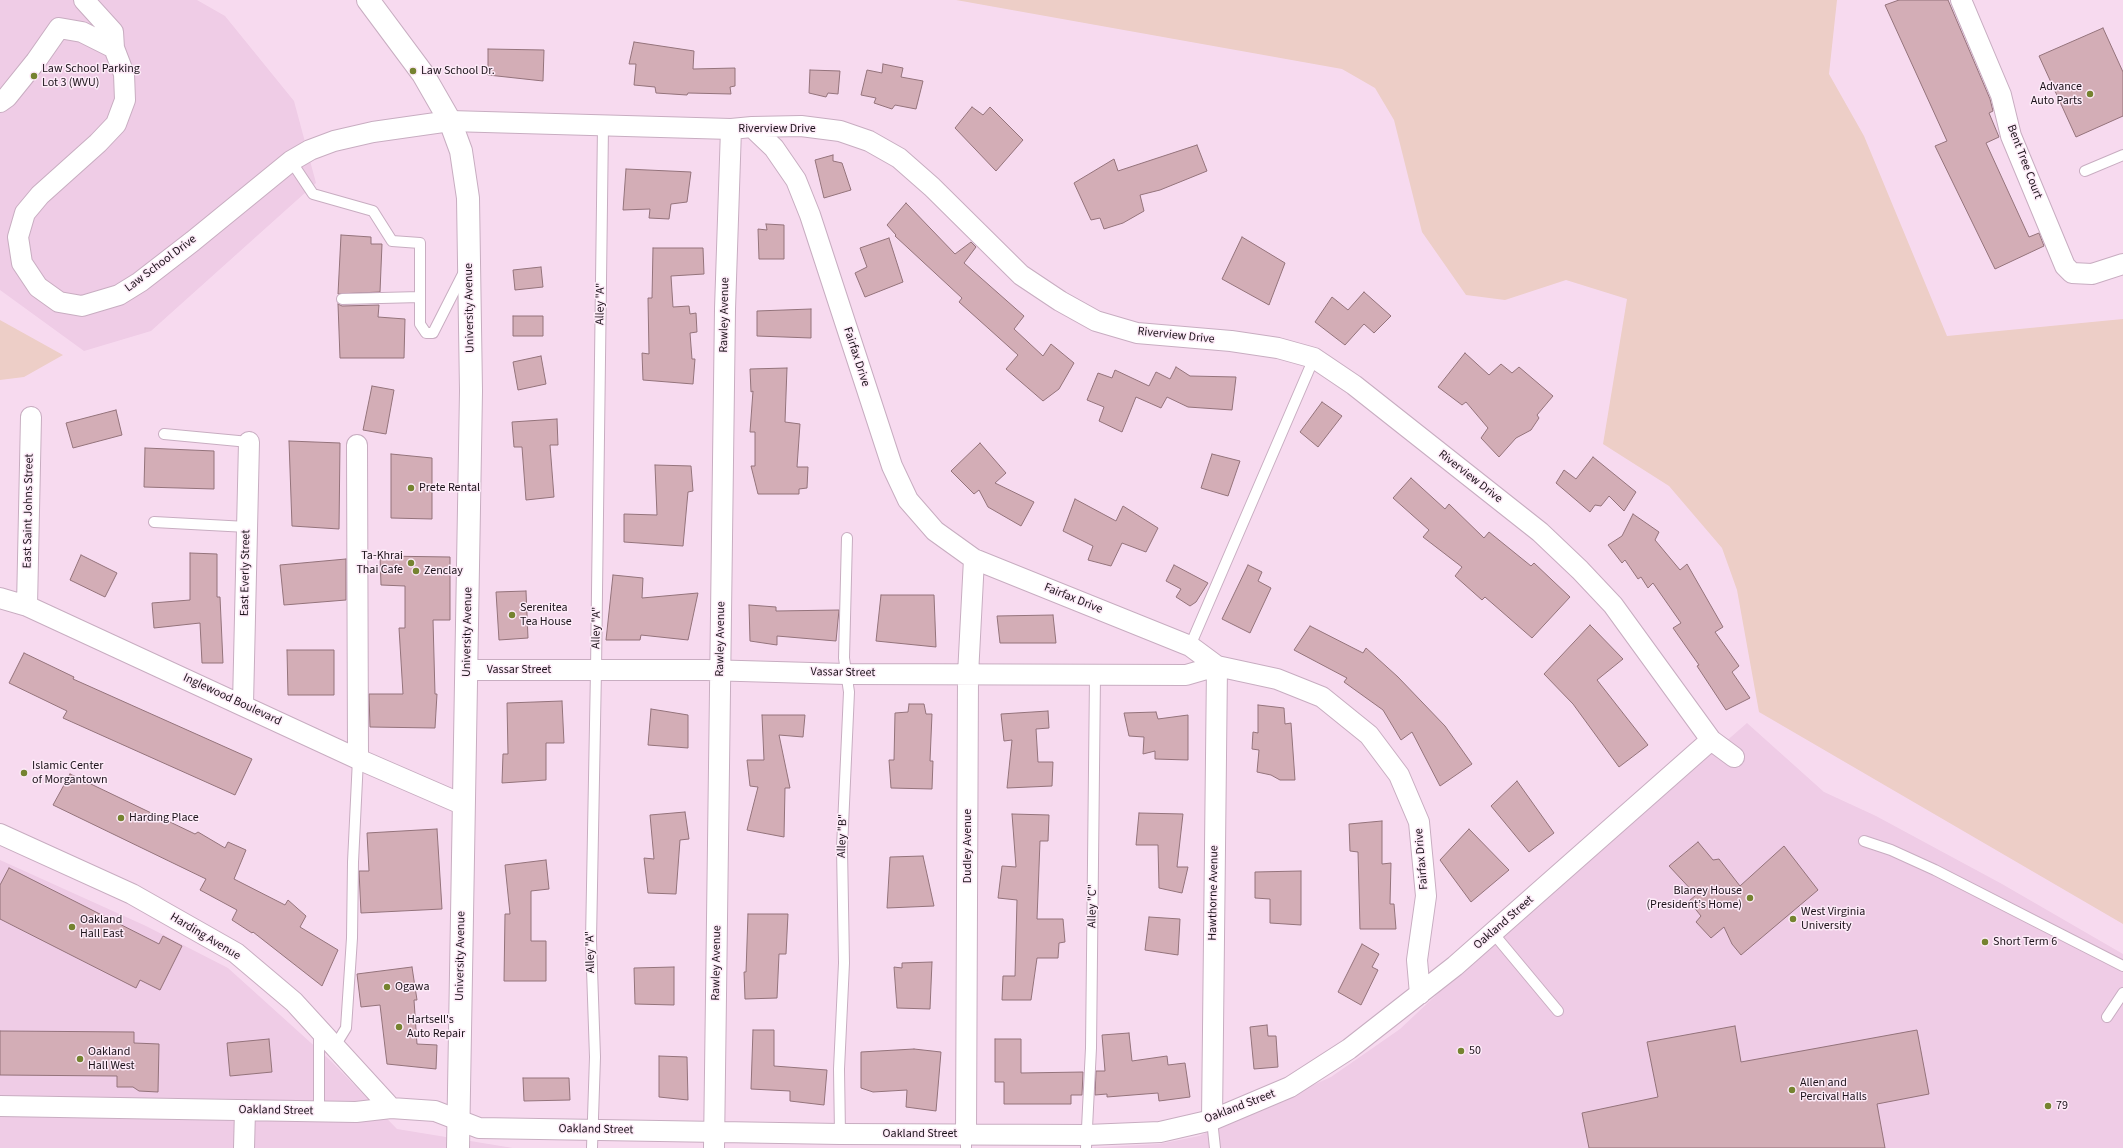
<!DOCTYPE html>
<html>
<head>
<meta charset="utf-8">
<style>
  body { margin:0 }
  canvas { display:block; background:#f7daef }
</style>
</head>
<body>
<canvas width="2123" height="1148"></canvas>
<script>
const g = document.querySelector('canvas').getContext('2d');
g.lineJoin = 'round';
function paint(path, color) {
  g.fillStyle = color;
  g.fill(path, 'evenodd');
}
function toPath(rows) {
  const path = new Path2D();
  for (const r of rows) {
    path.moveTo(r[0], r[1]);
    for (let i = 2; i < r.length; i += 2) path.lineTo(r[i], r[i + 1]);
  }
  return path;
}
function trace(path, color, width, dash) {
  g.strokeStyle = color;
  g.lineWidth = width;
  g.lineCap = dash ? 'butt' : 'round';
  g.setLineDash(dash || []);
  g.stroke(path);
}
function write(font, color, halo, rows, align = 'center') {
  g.font = font + ' "Source Sans 3",sans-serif';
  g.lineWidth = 3;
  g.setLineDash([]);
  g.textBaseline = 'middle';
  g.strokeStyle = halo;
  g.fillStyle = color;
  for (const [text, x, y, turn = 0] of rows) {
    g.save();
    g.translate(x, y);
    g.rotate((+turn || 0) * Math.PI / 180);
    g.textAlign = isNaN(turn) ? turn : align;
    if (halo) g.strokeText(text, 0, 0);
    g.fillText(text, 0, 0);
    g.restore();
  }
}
const built = toPath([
  [0,0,197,0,225,16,294,101,316,183,151,331,84,351,0,290],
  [1747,723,1824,792,1876,816,2002,884,2123,954,2123,1148,1087,1148,1159,1144,1199,1136,1331,1077,1400,1029,1449,983],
  [0,860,146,926,228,968,331,1061,397,1129,513,1148,0,1148]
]);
const green = toPath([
  [956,0,1837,0,1829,74,1864,136,1947,336,2123,319,2123,924,1759,712,1737,590,1722,548,1669,486,1603,444,1627,299,1566,280,1505,300,1466,295,1422,232,1394,120,1375,88,1342,69],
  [0,320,63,355,24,377,0,380]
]);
const building = toPath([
  [1899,0,1948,0,1990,99,1993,111,1989,113,1999,137,1986,143,2029,237,2039,233,2044,246,1995,269,1935,146,1947,141,1885,5,1899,0],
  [2103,28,2123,72,2123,116,2076,137,2039,56,2103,28],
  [634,42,694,51,693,69,735,68,735,86,730,87,731,94,688,93,687,95,656,93,655,87,634,85,636,64,629,64,634,42],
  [488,49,544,50,543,81,488,75,488,49],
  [883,64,903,68,901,77,923,81,916,109,895,105,892,109,874,103,876,98,861,95,867,70,882,73,883,64],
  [810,70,840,71,838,94,828,93,826,97,809,93,810,70],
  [972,107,983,115,990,107,1023,140,996,171,955,128,972,107],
  [1197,145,1207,171,1160,190,1140,195,1144,211,1123,223,1104,229,1100,218,1091,220,1074,183,1114,159,1118,171,1197,145],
  [833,155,833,161,842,163,851,190,824,198,815,160,833,155],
  [626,169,691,172,687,202,671,204,669,219,649,218,650,209,623,210,626,169],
  [906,203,955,254,971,242,976,247,964,263,1024,316,1014,329,1043,356,1051,344,1074,363,1059,389,1043,401,1006,369,1018,355,959,302,962,298,895,236,896,235,887,225,906,203],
  [766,224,784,225,784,259,759,259,758,229,767,230,766,224],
  [341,235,371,237,371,244,382,244,380,292,338,294,341,235],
  [1242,237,1285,263,1269,305,1222,279,1242,237],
  [889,238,903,282,865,297,855,273,867,267,860,248,889,238],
  [653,248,703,248,704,274,671,276,673,307,689,306,690,314,696,313,697,332,690,333,692,359,695,359,693,384,643,380,642,353,649,354,648,298,652,298,653,248],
  [541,267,543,287,515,290,513,270,541,267],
  [1364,292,1391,316,1374,333,1364,324,1345,345,1315,322,1332,297,1348,310,1364,292],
  [338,304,342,306,379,305,378,317,405,319,404,358,340,358,338,304],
  [811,309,811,338,757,336,757,311,811,309],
  [513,316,543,316,543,336,513,336,513,316],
  [1465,353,1489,375,1501,364,1512,373,1519,367,1553,396,1537,415,1539,418,1531,430,1516,438,1499,457,1481,438,1488,428,1466,402,1462,405,1438,387,1465,353],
  [541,356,546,384,518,390,513,362,541,356],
  [1176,367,1190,376,1236,377,1232,410,1188,407,1167,397,1161,408,1136,397,1122,432,1099,421,1104,407,1087,400,1098,373,1112,378,1115,370,1149,386,1156,372,1170,379,1176,367],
  [787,368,785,422,800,424,797,467,808,467,807,488,799,489,799,494,758,494,751,466,755,466,755,432,750,432,753,391,751,392,750,369,787,368],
  [372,386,394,390,386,434,363,430,372,386],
  [1322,402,1342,416,1318,447,1300,432,1322,402],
  [116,410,122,435,73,448,66,423,116,410],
  [557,419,558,445,550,445,554,497,526,500,522,447,514,447,512,422,557,419],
  [289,441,340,443,339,529,292,526,289,441],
  [980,443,1006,473,995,483,1034,502,1021,526,988,507,979,490,974,494,951,471,980,443],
  [145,448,214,451,214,489,144,487,145,448],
  [391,454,432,458,432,519,391,518,391,454],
  [1212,454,1240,461,1228,496,1201,488,1212,454],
  [1593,457,1636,492,1624,511,1609,496,1601,506,1595,505,1590,512,1556,483,1564,470,1576,479,1593,457],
  [655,465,691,466,693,491,688,492,683,546,624,542,624,514,657,515,655,465],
  [1411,478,1445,509,1449,504,1484,538,1489,532,1531,566,1534,563,1570,597,1532,638,1485,597,1482,600,1455,576,1462,567,1423,537,1429,530,1393,498,1411,478],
  [1075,499,1116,521,1123,506,1158,528,1146,552,1122,543,1111,566,1088,560,1093,546,1063,531,1075,499],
  [1633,514,1659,532,1655,540,1680,570,1687,564,1723,627,1715,632,1739,666,1732,672,1750,698,1726,710,1697,666,1699,665,1673,628,1681,623,1653,583,1648,588,1641,577,1638,579,1625,560,1622,563,1608,545,1622,536,1633,514],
  [190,553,217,554,217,597,220,597,223,663,202,663,200,623,154,628,152,603,190,600,190,553],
  [81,555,117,573,105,597,70,580,81,555],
  [380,556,450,557,450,620,433,620,435,694,437,694,435,728,370,727,369,694,403,694,399,628,405,628,405,586,381,585,380,556],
  [346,559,346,600,284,605,280,565,346,559],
  [1174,565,1208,583,1196,602,1190,606,1176,597,1181,589,1166,581,1174,565],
  [1248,565,1262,572,1258,581,1271,588,1250,633,1222,619,1248,565],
  [613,575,643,578,642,598,698,593,688,640,641,635,640,640,606,640,613,575],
  [526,591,528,638,499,640,496,592,526,591],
  [881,595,934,595,936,647,876,641,881,595],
  [749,605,776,607,776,611,839,610,836,641,777,636,777,645,750,641,749,605],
  [1053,615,1056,643,1000,643,997,616,1053,615],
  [1590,625,1623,659,1597,680,1648,745,1619,767,1573,704,1544,674,1590,625],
  [1310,626,1363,653,1366,648,1398,677,1445,726,1472,764,1440,786,1412,732,1401,740,1383,710,1344,682,1347,678,1294,650,1310,626],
  [287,650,334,650,334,695,288,695,287,650],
  [24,653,74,677,73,679,252,759,235,795,63,718,67,711,9,683,24,653],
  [562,701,564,743,546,743,546,780,502,783,503,754,508,754,507,703,562,701],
  [909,704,924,704,926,714,932,714,930,761,933,761,932,789,891,788,889,760,894,760,895,713,908,712,909,704],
  [1258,705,1284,708,1285,724,1291,723,1295,780,1280,780,1271,775,1257,772,1259,750,1252,749,1253,732,1258,733,1258,705],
  [651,709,688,715,688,748,648,745,651,709],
  [1048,711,1049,728,1036,729,1038,762,1053,762,1052,786,1007,788,1012,740,1004,741,1001,714,1048,711],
  [1156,712,1158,719,1188,715,1188,760,1155,759,1155,751,1143,754,1144,737,1129,736,1124,713,1156,712],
  [762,715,805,715,803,737,779,735,790,788,785,788,784,837,747,830,758,787,750,786,747,760,764,760,762,715],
  [70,774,195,834,198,832,225,848,228,842,246,850,234,879,285,905,288,900,306,916,300,927,338,950,322,986,253,932,252,933,232,920,237,910,200,890,206,879,53,805,70,774],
  [1517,781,1554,833,1529,852,1491,806,1517,781],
  [685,812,689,839,680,840,676,894,648,893,644,858,654,859,650,815,685,812],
  [1139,813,1183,814,1177,867,1188,867,1182,893,1159,888,1158,845,1136,845,1139,813],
  [1012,814,1049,815,1048,841,1040,841,1037,919,1063,919,1065,942,1059,943,1058,958,1037,958,1031,1000,1002,1000,1003,976,1015,976,1017,900,998,898,1002,866,1016,867,1012,814],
  [1382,821,1382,864,1391,863,1390,904,1394,904,1396,929,1360,929,1358,852,1350,851,1349,824,1382,821],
  [437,829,442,909,361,913,359,871,369,871,367,833,437,829],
  [1469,829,1509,870,1471,902,1440,860,1469,829],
  [1698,842,1713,860,1719,859,1740,886,1784,846,1818,890,1741,955,1732,944,1724,927,1711,938,1696,922,1701,916,1689,901,1696,895,1669,866,1698,842],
  [923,856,934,906,887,908,890,857,923,856],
  [546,860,549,889,531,891,531,941,546,941,546,981,504,981,505,914,510,914,505,865,546,860],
  [9,868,159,944,163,936,182,946,160,990,140,980,136,988,0,919,0,885,9,868],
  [1301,871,1301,925,1270,923,1270,899,1255,898,1255,872,1301,871],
  [748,914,788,914,786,954,779,954,777,998,745,999,744,972,746,972,748,914],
  [1149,917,1180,919,1178,955,1145,950,1149,917],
  [1362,944,1379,954,1372,967,1378,970,1361,1005,1338,992,1362,944],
  [932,962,930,1009,897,1008,894,967,902,968,902,963,932,962],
  [412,967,417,1000,414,1000,417,1044,437,1045,436,1069,387,1064,380,1005,361,1007,357,974,412,967],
  [674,967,674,1005,635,1004,634,968,674,967],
  [1267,1025,1268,1036,1276,1036,1278,1067,1254,1069,1250,1027,1267,1025],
  [1735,1026,1741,1062,1917,1030,1929,1094,1877,1104,1885,1148,1589,1148,1582,1113,1658,1097,1647,1042,1735,1026],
  [753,1030,774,1030,774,1066,827,1070,824,1105,790,1101,790,1091,751,1089,753,1030],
  [0,1031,134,1032,134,1043,159,1044,158,1092,139,1091,133,1087,117,1087,117,1076,0,1075,0,1031],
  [1129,1033,1132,1061,1167,1056,1168,1065,1185,1063,1190,1097,1159,1101,1158,1093,1107,1097,1107,1094,1095,1095,1096,1071,1105,1071,1102,1035,1129,1033],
  [269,1039,272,1072,230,1076,227,1043,269,1039],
  [995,1039,1021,1039,1021,1073,1083,1072,1082,1095,1071,1095,1071,1104,1004,1104,1004,1082,995,1082,995,1039],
  [914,1049,941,1052,936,1111,906,1107,907,1090,873,1092,861,1088,861,1052,914,1049],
  [659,1056,687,1057,688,1100,659,1097,659,1056],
  [523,1078,569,1078,570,1100,524,1101,523,1078]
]);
const service = toPath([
  [291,161,313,194,373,211,392,241,420,243,420,324,426,333,433,333,465,270],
  [2085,171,2123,155],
  [342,299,420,297],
  [164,434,249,442],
  [154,522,247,527],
  [1190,646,1314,358],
  [1864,841,1891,850,1935,870,2123,966],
  [1493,933,1558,1011],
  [2107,1017,2123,993],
  [319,1031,319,1111],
  [335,1046,346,1028,352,938,353,862,358,759],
  [1212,1120,1215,1148],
  [840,1134,839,1069,844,963,842,848,849,692,844,658,847,538],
  [592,1148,595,1057,591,940,596,670,603,126],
  [966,1148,966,1134],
  [1086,1148,1091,1048,1095,676]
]);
const minor = toPath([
  [84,0,113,32,114,48,124,74,125,100,116,124,98,143,40,195,25,213,18,237,22,263,38,287,59,302,82,306,119,295,140,282,193,241,291,161,310,150,334,141,373,132,450,121,731,129,752,127,801,126,840,131,869,141,899,158,932,187,1021,275,1060,301,1096,321,1137,333,1231,341,1278,348,1314,358,1354,385,1540,532,1580,570,1613,605,1711,740,1734,757],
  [1961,0,2001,95,2011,136,2065,266,2072,273,2092,274,2123,264],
  [0,102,7,97,36,61,59,28,82,32,114,48],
  [752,127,774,148,796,180,810,215,892,466,908,500,935,531,974,559,1190,646,1217,666,1277,679,1322,697,1369,735,1399,775,1419,822,1426,896,1417,960,1420,994],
  [357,445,358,759],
  [0,598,27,606,358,759,464,805],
  [27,606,31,417],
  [468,670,706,670,846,674,1186,675,1217,666,1212,1120],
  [243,704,249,442],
  [0,834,132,894,236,953,294,1002,391,1108],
  [0,1106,356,1112,391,1108,435,1111,479,1128,840,1134,1087,1135,1160,1132,1212,1120,1290,1087,1349,1049,1455,966,1711,740],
  [966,1134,968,675,974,559],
  [244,1148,245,1110],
  [714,1148,725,309,731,129]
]);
const tertiary = toPath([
  [368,0,423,74,450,121,461,151,468,198,471,391,458,1148]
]);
const markers = [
  [413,71,4,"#758330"],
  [34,76,4,"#758330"],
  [2090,94,4,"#758330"],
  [411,488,4,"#758330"],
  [411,563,4,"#758330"],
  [416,571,4,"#758330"],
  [512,615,4,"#758330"],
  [24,773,4,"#758330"],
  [121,818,4,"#758330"],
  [1750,898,4,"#758330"],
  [1793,919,4,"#758330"],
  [72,927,4,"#758330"],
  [1985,942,4,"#758330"],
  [387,987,4,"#758330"],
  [399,1027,4,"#758330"],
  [1461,1051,4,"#758330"],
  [80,1059,4,"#758330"],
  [1792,1090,4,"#758330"],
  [2048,1106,4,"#758330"]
];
const poiNames = [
  ["Law School Parking",42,69],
  ["Lot 3 (WVU)",42,83],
  ["Law School Dr.",421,71],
  ["Advance",2082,87,"right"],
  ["Auto Parts",2082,101,"right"],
  ["Prete Rental",419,488],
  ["Ta-Khrai",403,556,"right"],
  ["Thai Cafe",403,570,"right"],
  ["Zenclay",424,571],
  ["Serenitea",520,608],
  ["Tea House",520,622],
  ["Islamic Center",32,766],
  ["of Morgantown",32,780],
  ["Harding Place",129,818],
  ["Blaney House",1742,891,"right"],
  ["(President’s Home)",1742,905,"right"],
  ["West Virginia",1801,912],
  ["University",1801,926],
  ["Oakland",80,920],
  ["Hall East",80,934],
  ["Short Term 6",1993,942],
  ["Ogawa",395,987],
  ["Hartsell's",407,1020],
  ["Auto Repair",407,1034],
  ["50",1469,1051],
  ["Oakland",88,1052],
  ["Hall West",88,1066],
  ["Allen and",1800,1083],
  ["Percival Halls",1800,1097],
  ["79",2056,1106]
];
const streetNames = [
  ["Riverview Drive",777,129],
  ["Bent Tree Court",2024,162,69],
  ["Law School Drive",161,264,-37],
  ["Alley \"A\"",601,304,-89],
  ["University Avenue",470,308,-91],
  ["Rawley Avenue",725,315,-89],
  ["Riverview Drive",1176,336,6],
  ["Fairfax Drive",856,357,72],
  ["Riverview Drive",1470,477,38],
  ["East Saint Johns Street",29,511,-89],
  ["East Everly Street",246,573,-89],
  ["Fairfax Drive",1073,599,22],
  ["Alley \"A\"",597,628,-89],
  ["University Avenue",468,632,-89],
  ["Rawley Avenue",721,639,-89],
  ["Vassar Street",519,670],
  ["Vassar Street",843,673,1],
  ["Inglewood Boulevard",232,700,25],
  ["Alley \"B\"",843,836,-88],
  ["Dudley Avenue",968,846,-90],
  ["Fairfax Drive",1422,859,-95],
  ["Hawthorne Avenue",1214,893,-89],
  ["Alley \"C\"",1093,906,-89],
  ["Oakland Street",1504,923,-41],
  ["Harding Avenue",205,937,31],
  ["Alley \"A\"",591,952,-91],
  ["University Avenue",461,956,-89],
  ["Rawley Avenue",717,963,-89],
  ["Oakland Street",1240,1107,-21],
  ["Oakland Street",276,1111,1],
  ["Oakland Street",596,1130,1],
  ["Oakland Street",920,1134]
];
paint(built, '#efcce6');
paint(green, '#edcec7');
paint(building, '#d3adb6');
trace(building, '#94737b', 1);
trace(service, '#c8adc1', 12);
trace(minor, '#c8adc1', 22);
trace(tertiary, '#c8adc1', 24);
trace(service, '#fff', 10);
trace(minor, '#fff', 20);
trace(tertiary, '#fff', 22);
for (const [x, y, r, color] of markers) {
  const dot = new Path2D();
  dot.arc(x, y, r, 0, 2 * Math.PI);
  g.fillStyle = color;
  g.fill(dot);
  trace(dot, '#fdebf8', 1.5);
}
write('12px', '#1c121a', '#fdebf8', poiNames, 'left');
write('12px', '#1c121a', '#fdebf8', streetNames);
</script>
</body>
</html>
